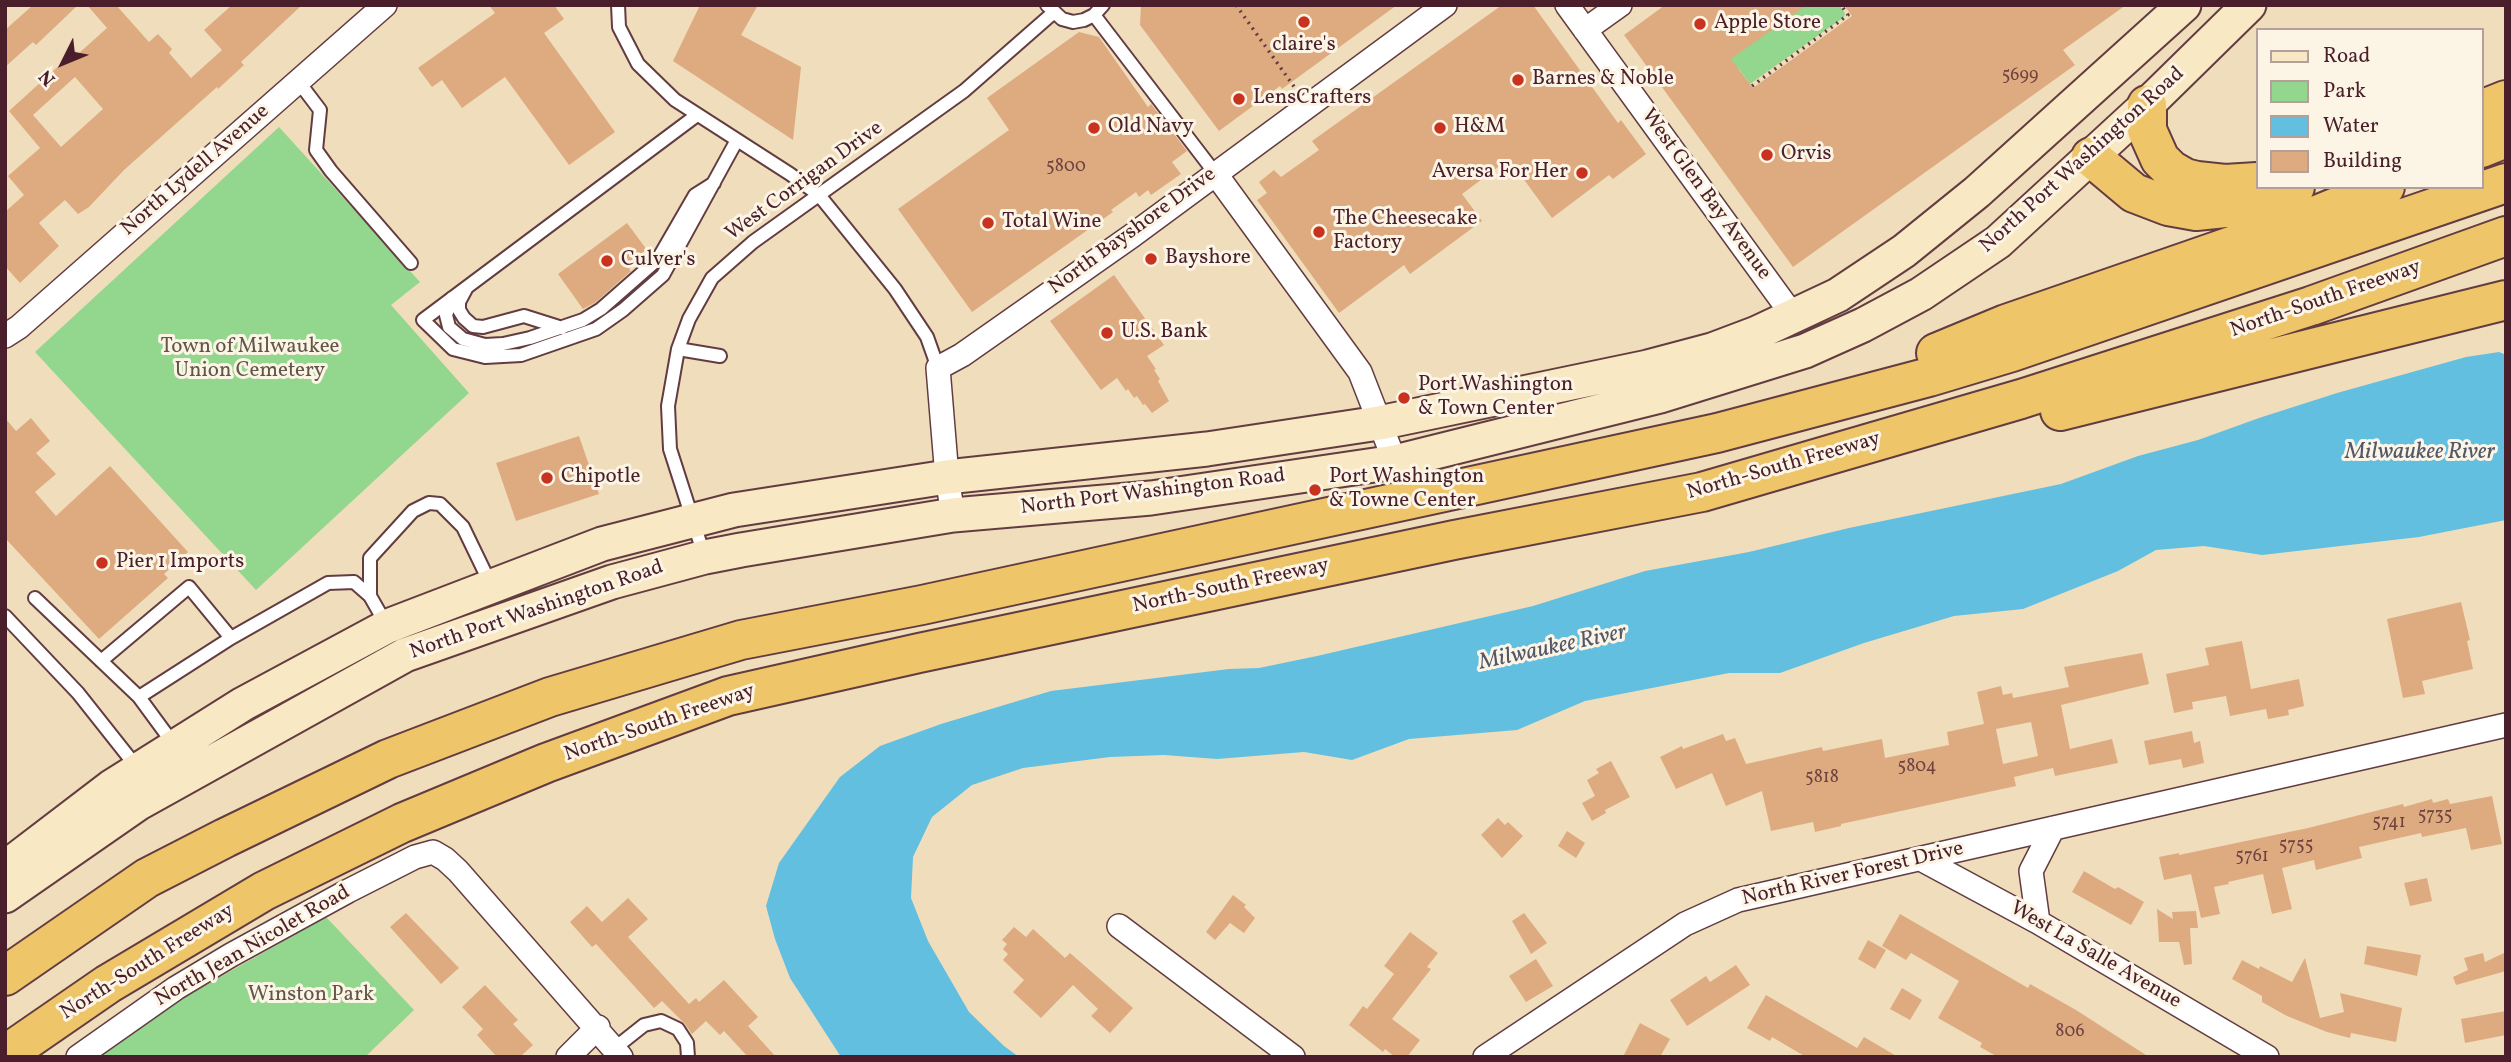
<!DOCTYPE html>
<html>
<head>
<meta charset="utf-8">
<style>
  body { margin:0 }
  #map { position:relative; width:2511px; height:1062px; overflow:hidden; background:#f0ddbc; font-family:Vollkorn,serif }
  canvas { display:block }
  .frame { position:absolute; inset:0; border:7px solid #4a1f2b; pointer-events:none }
  .legend { position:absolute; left:2256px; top:28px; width:228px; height:161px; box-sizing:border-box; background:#fcf5e5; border:2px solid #b59f9b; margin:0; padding:9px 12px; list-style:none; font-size:21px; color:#4a1f2b }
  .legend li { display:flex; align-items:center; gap:14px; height:35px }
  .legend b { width:35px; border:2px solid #b59f9b }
  .north { position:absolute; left:28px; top:28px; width:70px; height:70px; -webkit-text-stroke:5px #fcf5e5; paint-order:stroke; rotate:227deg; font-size:19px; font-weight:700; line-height:28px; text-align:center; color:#4a1f2b }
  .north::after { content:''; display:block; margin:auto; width:24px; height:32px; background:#4a1f2b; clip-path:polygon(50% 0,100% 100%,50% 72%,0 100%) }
</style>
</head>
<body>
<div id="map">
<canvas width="2511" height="1062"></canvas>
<div class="frame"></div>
<ul class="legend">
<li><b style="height:9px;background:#f8e8c3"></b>Road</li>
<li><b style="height:19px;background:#93d68e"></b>Park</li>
<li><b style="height:19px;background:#62bfe0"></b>Water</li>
<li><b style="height:19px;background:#deab81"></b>Building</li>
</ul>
<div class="north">N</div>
</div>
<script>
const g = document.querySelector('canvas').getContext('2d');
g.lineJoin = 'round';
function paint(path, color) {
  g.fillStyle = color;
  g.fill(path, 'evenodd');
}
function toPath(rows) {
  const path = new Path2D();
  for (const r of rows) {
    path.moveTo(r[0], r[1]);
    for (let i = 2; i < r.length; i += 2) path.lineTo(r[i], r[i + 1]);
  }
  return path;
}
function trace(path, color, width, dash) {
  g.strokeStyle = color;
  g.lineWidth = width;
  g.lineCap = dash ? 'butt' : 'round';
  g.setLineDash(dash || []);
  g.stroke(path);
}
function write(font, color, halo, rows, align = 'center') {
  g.font = font + ' Vollkorn,serif';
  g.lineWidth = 6;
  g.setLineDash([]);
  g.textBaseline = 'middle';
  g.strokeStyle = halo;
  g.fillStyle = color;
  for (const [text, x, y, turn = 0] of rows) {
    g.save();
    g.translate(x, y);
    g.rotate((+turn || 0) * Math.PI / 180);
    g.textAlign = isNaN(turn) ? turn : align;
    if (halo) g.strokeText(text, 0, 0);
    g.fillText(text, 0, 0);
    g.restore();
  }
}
const green = toPath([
  [1804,5,1839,5,1845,13,1844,17,1750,84,1739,69,1729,63,1725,42,1772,28,1774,30],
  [279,127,420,282,391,305,469,393,256,590,35,352],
  [326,917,414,1010,365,1057,98,1057,185,997]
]);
const water = toPath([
  [2499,352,2506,355,2506,520,2419,537,2262,555,2204,546,2156,550,2118,571,2023,609,1954,616,1864,643,1780,673,1729,673,1585,701,1517,730,1409,739,1352,760,1304,752,1217,759,1164,755,1110,757,1023,768,972,785,932,817,913,857,911,898,928,941,969,1012,1004,1046,1019,1057,841,1057,790,978,775,939,766,906,779,863,840,777,880,746,941,724,1051,691,1229,669,1259,668,1317,656,1533,606,1645,571,1749,552,1849,528,2061,484,2138,456,2198,440,2259,418,2337,393,2466,357]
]);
const building = toPath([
  [33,5,78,5,36,45,33,42,5,67,5,30],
  [87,5,116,5,149,42,158,34,172,49,169,53,191,78,222,50,204,30,232,5,302,5,241,62,244,65,218,89,217,87,124,170,89,207,78,214,65,200,39,223,59,246,20,283,5,266,5,212,24,195,8,176,40,148,9,111,75,51,78,54,107,28],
  [75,77,103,109,61,147,33,115],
  [489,5,554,5,564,19,544,33,615,132,569,165,505,77,462,108,442,80,432,87,418,68,495,13],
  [700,5,758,5,741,35,801,67,793,140,673,61],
  [1141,5,1397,5,1282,89,1280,86,1219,131,1140,25],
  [1502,5,1533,5,1618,123,1621,120,1646,154,1613,179,1609,175,1552,218,1509,159,1462,194,1482,221,1410,274,1404,265,1339,313,1257,200,1267,193,1259,182,1274,170,1281,177,1319,150,1312,141],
  [1665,5,1807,5,1731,59,1753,88,1852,16,1844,5,2126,5,2063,50,2075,65,1793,267,1624,35],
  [1079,32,1099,37,1148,107,1151,104,1187,151,1172,162,1181,174,1151,195,1148,190,1139,197,1136,192,1111,210,1113,212,972,312,898,209,1009,130,987,98],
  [627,223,650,254,629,269,631,271,596,302,583,309,558,274],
  [1114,275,1164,345,1147,356,1156,369,1154,370,1160,379,1158,381,1169,401,1152,413,1145,404,1143,405,1137,396,1134,398,1128,389,1126,391,1117,378,1101,390,1050,321],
  [5,418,16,431,31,418,50,441,36,453,56,474,35,492,56,516,110,466,188,552,164,574,168,578,99,639,5,538],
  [579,436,599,494,516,521,496,463],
  [2461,602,2470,640,2467,641,2473,669,2422,681,2425,694,2403,698,2387,619],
  [2242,641,2251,689,2299,679,2304,706,2288,710,2289,715,2268,719,2266,709,2230,716,2226,696,2192,702,2193,709,2174,713,2166,674,2209,665,2205,648],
  [2142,653,2149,684,2061,705,2070,749,2112,739,2118,763,2055,776,2053,768,2014,777,2016,786,1841,824,1841,826,1815,832,1813,822,1771,831,1762,791,1726,806,1712,773,1676,789,1660,757,1682,746,1683,749,1723,734,1726,741,1735,738,1746,764,1822,747,1823,751,1882,739,1885,758,1949,745,1947,732,1984,724,1977,692,2001,686,2003,695,2012,693,2013,698,2069,687,2064,667],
  [2031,722,2038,756,2003,764,1996,729],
  [2192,731,2194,743,2200,741,2204,763,2183,768,2181,759,2149,765,2144,741],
  [1611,761,1630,797,1605,810,1606,813,1592,821,1582,803,1595,796,1587,780,1599,773,1596,769],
  [2492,796,2502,844,2471,850,2466,828,2422,837,2421,833,2359,847,2362,858,2316,870,2314,860,2282,868,2292,909,2272,914,2263,874,2228,882,2229,884,2214,887,2220,914,2201,918,2191,874,2164,880,2159,857,2179,853,2179,855,2308,828,2403,804,2404,807,2432,799,2433,803,2448,799,2450,804],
  [1498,818,1505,825,1508,822,1523,836,1502,858,1481,835],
  [1567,831,1585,843,1576,858,1558,846],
  [2084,871,2115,889,2118,887,2144,902,2131,925,2072,892],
  [2427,878,2432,901,2410,906,2404,883],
  [1233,895,1246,905,1244,907,1255,918,1244,933,1230,923,1215,940,1206,932],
  [628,898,648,919,628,937,689,1004,696,998,699,1002,724,980,758,1017,748,1026,776,1057,748,1057,724,1031,720,1035,706,1021,692,1034,685,1024,662,1001,654,1008,596,944,592,947,570,922,587,906,602,922],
  [2157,909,2173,919,2172,912,2196,911,2198,928,2190,928,2192,964,2184,965,2179,942,2159,942],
  [406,913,459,968,441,984,390,927],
  [1524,913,1547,943,1531,954,1512,921],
  [1900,914,2028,988,2030,984,2076,1010,2149,1057,1998,1057,1980,1047,1982,1043,1938,1018,1959,981,1911,953,1906,960,1882,946],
  [1014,927,1026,937,1033,929,1065,958,1070,953,1133,1008,1110,1033,1091,1016,1098,1009,1073,985,1041,1018,1013,992,1024,980,1003,960,1008,954,1003,949,1007,944,1002,940],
  [1410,932,1438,953,1427,967,1431,969,1392,1019,1420,1040,1407,1057,1395,1057,1385,1049,1383,1052,1349,1025,1363,1006,1367,1009,1394,974,1384,966],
  [1868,940,1886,950,1875,969,1858,959],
  [2367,946,2421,955,2417,976,2364,964],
  [2506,952,2506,971,2456,985,2453,977,2468,970,2464,958,2483,953,2485,962],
  [2305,958,2320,1018,2344,1012,2340,993,2402,1008,2396,1042,2351,1033,2350,1038,2327,1032,2287,1016,2262,1002,2262,996,2232,979,2242,960,2259,969,2260,966,2292,982],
  [1536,959,1553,986,1526,1002,1509,976],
  [1736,965,1750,985,1687,1026,1670,1000,1706,976,1710,982],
  [485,985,518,1020,513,1024,533,1045,520,1057,497,1057,477,1035,483,1029,462,1007],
  [1902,988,1922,1000,1910,1020,1890,1009],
  [1766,995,1857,1048,1864,1037,1898,1057,1806,1057,1772,1037,1770,1041,1747,1028],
  [2506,1011,2506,1035,2465,1043,2461,1019],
  [1640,1023,1670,1039,1660,1057,1623,1057]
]);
const path = toPath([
  [1236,5,1295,88],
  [1752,86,1848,15,1841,5]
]);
const service = toPath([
  [618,5,619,27,638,64,675,100,790,174,819,195,895,289,927,337,938,368],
  [1047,5,1062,19,1073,22,1084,20,1094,15,1103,5],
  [1094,15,1215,173],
  [298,81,320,110,316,150,331,171,411,263],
  [697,115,423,320,453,349,485,357,521,355,596,329,623,310,663,275,737,140],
  [466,289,459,302,459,310,464,318,473,326,483,327,524,316,562,328],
  [452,298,446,315,449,327,463,339,485,345,503,344,530,338,583,320,601,309,658,259,695,195,714,183],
  [678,349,720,356],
  [704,555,670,449,668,406,678,349,689,319,712,278,753,242,964,91,1053,13],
  [370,596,370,558,413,511,429,503,440,504,463,527,491,585],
  [35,598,139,697,175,746],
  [5,616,78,693,139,770],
  [101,661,189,587,231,638],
  [139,697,231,638,328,583,354,582,370,596,386,624],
  [615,1048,644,1025,661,1021,678,1029,687,1043,688,1057]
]);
const minor = toPath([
  [1567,5,1794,317],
  [1585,30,1620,5],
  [1215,173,1360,372,1395,462],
  [5,336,19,327,385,5],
  [953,515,947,477,938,368,962,355,1133,235,1445,5],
  [1921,859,2038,922,2267,1057],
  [2038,922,2031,871,2053,828],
  [1119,926,1293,1057],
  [78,1057,176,988,231,955,348,891,415,857,433,852,445,859,458,871,621,1057],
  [568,1057,598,1027],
  [1485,1057,1685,924,1738,900,2506,725]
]);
const secondary = toPath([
  [5,868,111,787,243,704,388,626,602,544,734,510,947,477,1207,449,1379,423,1648,367,1712,350,1757,333,1838,295,1904,251,1977,192,2184,5],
  [5,896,139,803,405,655,612,582,705,557,741,550,953,515,1151,498,1395,462,1660,396,1805,351,1863,325,1921,294,1998,242,2147,105,2249,5]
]);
const motorway = toPath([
  [2147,105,2147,130,2160,159,2171,170,2185,178,2197,181,2225,184,2257,182],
  [2481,110,2506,100],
  [2481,148,2506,138],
  [2091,157,2134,193,2168,206,2196,211,2244,206,2295,187],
  [1936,353,2006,324,2295,224,2385,187],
  [2060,411,2506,300],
  [5,976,147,878,225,838,388,759,550,697,741,640,922,605,1717,433,1929,377,2012,352,2506,183],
  [5,1055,108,984,264,891,402,823,546,763,728,696,919,653,1454,540,1702,492,2021,399,2311,306,2506,236]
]);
const markers = [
  [1304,22,7,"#c8321e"],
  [1700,24,7,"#c8321e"],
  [1518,80,7,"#c8321e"],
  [1239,99,7,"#c8321e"],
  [1094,128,7,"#c8321e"],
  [1440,128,7,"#c8321e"],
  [1767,155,7,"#c8321e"],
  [1582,173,7,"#c8321e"],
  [988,223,7,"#c8321e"],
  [1319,232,7,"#c8321e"],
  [1151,259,7,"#c8321e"],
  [607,261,7,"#c8321e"],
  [1107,333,7,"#c8321e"],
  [1404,398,7,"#c8321e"],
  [547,478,7,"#c8321e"],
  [1315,490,7,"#c8321e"],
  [102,563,7,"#c8321e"]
];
const numberNames = [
  ["5699",2020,77],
  ["5800",1066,168],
  ["5804",1917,768],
  ["5818",1822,779],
  ["5735",2435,817],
  ["5741",2389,824],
  ["5755",2296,847],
  ["5761",2252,858],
  ["806",2070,1033]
];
const poiNames = [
  ["Apple Store",1714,24],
  ["claire's",1304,46,"center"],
  ["Barnes & Noble",1532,80],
  ["LensCrafters",1253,99],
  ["Old Navy",1108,128],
  ["H&M",1454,128],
  ["Orvis",1781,155],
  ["Aversa For Her",1568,173,"right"],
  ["The Cheesecake",1333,220],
  ["Factory",1333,244],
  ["Total Wine",1002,223],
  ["Bayshore",1165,259],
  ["Culver's",621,261],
  ["U.S. Bank",1121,333],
  ["Port Washington",1418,386],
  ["& Town Center",1418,410],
  ["Chipotle",561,478],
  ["Port Washington",1329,478],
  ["& Towne Center",1329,502],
  ["Pier 1 Imports",116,563]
];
const streetNames = [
  ["North Port Washington Road",2083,161,-42],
  ["North Lydell Avenue",196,171,-41],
  ["West Corrigan Drive",805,182,-36],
  ["West Glen Bay Avenue",1705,195,54],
  ["North Bayshore Drive",1133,232,-36],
  ["North-South Freeway",2326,300,-19],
  ["North-South Freeway",1784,467,-16],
  ["North Port Washington Road",1153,493,-7],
  ["North-South Freeway",1231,587,-12],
  ["North Port Washington Road",537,611,-19],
  ["North-South Freeway",660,724,-19],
  ["North River Forest Drive",1853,875,-13],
  ["North Jean Nicolet Road",253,947,-30],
  ["West La Salle Avenue",2095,956,30],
  ["North-South Freeway",148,963,-32]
];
const parkNames = [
  ["Town of Milwaukee",250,348],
  ["Union Cemetery",250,372],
  ["Winston Park",311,996]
];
const waterNames = [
  ["Milwaukee River",2420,454],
  ["Milwaukee River",1553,649,-12]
];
paint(green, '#93d68e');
paint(water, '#62bfe0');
paint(building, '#deab81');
trace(service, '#633c41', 16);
trace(minor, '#633c41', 26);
trace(secondary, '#633c41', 37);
trace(motorway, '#633c41', 42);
trace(path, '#633c41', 3.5, [2, 5]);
trace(service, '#fff', 12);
trace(minor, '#fff', 23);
trace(secondary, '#f8e8c3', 33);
trace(motorway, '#eec569', 38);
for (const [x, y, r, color] of markers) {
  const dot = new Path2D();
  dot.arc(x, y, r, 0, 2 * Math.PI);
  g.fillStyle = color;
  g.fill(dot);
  trace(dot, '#fcf5e5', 2.5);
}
write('18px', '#6f4240', null, numberNames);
write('21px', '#4a1f2b', '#fcf5e5', poiNames, 'left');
write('21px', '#4a1f2b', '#fcf5e5', streetNames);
write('21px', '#605649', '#fcf5e5', parkNames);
write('italic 23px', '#52576a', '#fcf5e5', waterNames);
</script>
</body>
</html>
